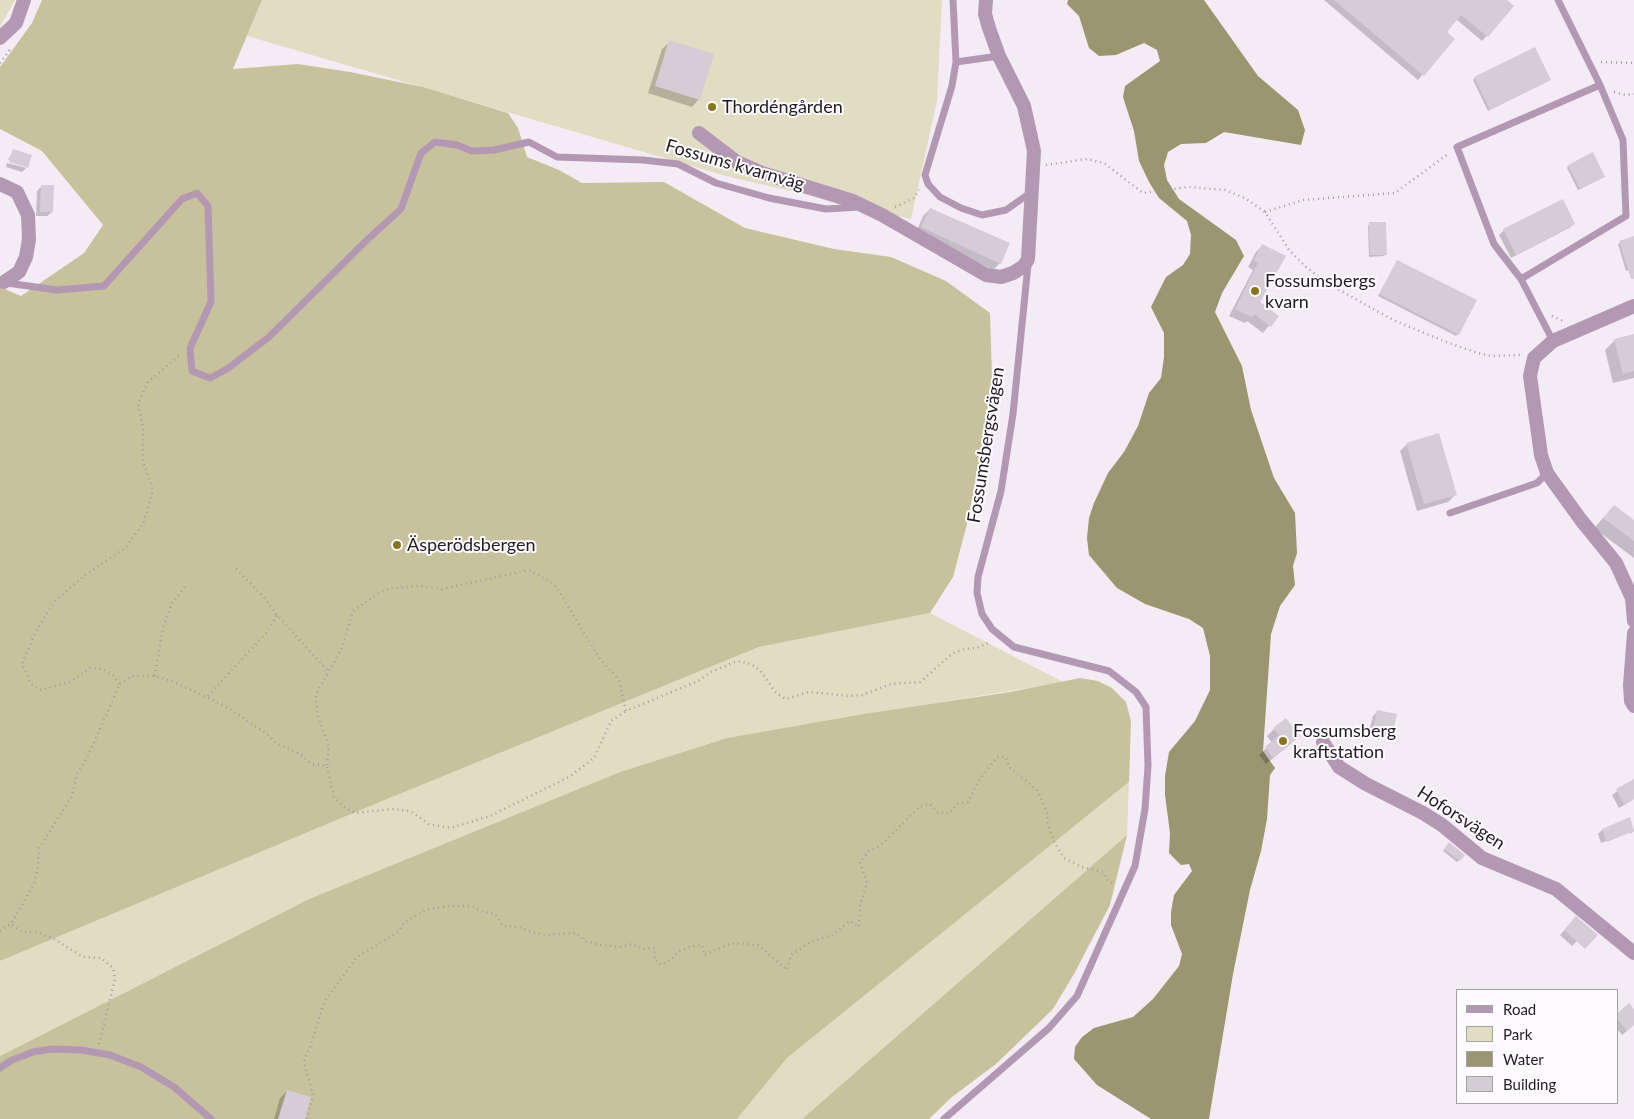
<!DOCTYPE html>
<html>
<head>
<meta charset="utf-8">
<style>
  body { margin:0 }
  #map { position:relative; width:1634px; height:1119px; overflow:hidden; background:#f4ecf5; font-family:Lato,sans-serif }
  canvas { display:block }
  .legend { position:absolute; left:1456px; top:989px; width:162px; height:115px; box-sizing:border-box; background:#fefbfe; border:1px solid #a5a2a5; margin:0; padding:6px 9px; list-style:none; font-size:15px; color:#201d20 }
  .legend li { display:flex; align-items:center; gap:10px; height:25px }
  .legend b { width:25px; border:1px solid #a5a2a5 }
</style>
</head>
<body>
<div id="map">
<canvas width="1634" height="1119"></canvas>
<ul class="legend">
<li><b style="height:6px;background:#b398b4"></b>Road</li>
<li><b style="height:14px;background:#e1ddc3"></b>Park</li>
<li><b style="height:14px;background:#9b9570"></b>Water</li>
<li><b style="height:14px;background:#d5cdd6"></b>Building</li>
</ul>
</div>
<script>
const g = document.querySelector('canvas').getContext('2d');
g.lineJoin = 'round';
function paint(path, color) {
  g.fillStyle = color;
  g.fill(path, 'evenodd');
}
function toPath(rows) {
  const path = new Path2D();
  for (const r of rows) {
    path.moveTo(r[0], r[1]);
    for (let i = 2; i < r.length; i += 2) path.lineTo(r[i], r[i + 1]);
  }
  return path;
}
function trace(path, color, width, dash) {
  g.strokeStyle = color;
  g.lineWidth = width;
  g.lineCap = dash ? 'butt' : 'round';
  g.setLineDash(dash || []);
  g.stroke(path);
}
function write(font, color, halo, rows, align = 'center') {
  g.font = font + ' Lato,sans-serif';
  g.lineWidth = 4;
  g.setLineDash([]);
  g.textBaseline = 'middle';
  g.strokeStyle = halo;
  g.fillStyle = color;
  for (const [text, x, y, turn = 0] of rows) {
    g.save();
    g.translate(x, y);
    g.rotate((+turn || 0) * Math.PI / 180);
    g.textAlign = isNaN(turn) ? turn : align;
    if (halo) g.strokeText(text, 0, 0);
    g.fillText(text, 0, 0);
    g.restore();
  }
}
const green = toPath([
  [0,0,15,0,0,27],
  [262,0,942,0,937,101,911,219,726,176,247,36],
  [930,613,1063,682,727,738,620,772,309,899,0,1056,0,961,380,802,759,647],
  [1129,782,1127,835,802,1119,737,1119,787,1058]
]);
const forest = toPath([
  [42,0,262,0,233,69,298,64,350,72,423,87,508,113,518,128,527,157,559,170,582,183,664,182,745,228,834,249,891,257,946,281,990,313,992,377,982,450,967,524,953,577,930,613,759,647,380,802,0,961,0,287,21,296,84,253,103,225,42,151,0,129,0,67,32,23],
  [1080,678,1098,681,1112,688,1126,702,1131,721,1129,782,787,1058,737,1119,0,1119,0,1056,309,899,620,772,727,738,864,714,1010,692],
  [1127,835,1110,905,1074,974,1053,1009,996,1064,952,1097,929,1119,802,1119]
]);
const water = toPath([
  [1068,0,1204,0,1258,76,1298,110,1305,130,1301,145,1224,132,1206,143,1181,144,1168,152,1164,165,1167,180,1179,199,1236,240,1244,256,1222,293,1215,312,1242,366,1251,410,1274,478,1295,513,1297,553,1293,566,1295,585,1280,606,1271,634,1263,751,1275,768,1270,775,1267,819,1261,851,1250,890,1233,974,1209,1119,1151,1119,1097,1085,1074,1059,1075,1047,1082,1037,1094,1028,1133,1017,1153,999,1179,966,1182,954,1171,925,1171,912,1174,895,1192,871,1189,864,1181,865,1169,853,1170,833,1165,795,1165,776,1169,752,1195,721,1210,690,1210,656,1203,628,1189,619,1145,604,1117,588,1089,555,1087,538,1089,518,1094,503,1108,473,1124,452,1138,426,1149,393,1161,378,1164,357,1164,333,1151,307,1166,277,1183,265,1190,254,1191,235,1187,221,1159,198,1149,182,1139,161,1134,131,1123,97,1125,86,1160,61,1157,50,1144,43,1116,55,1099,56,1089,48,1079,16,1067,4]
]);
const shadow = toPath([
  [1324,0,1505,0,1513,6,1482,41,1456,19,1445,33,1453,39,1418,80],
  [670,42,699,99,692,107,648,93,662,49],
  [1475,78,1550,80,1488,111,1473,80],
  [14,150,27,167,26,168,26,166,8,160],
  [7,163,26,168,22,172,6,167],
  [1568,166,1604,177,1578,190,1567,168],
  [42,186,52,212,47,216,36,216,37,191],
  [1562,201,1574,224,1569,228,1511,258,1499,235,1504,230],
  [930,209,1000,263,993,270,915,235,923,216],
  [1369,224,1386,254,1384,256,1369,257,1368,226],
  [1634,237,1634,268,1626,271,1618,244],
  [1263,245,1259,302,1277,316,1263,333,1247,321,1245,323,1229,316,1253,270,1248,267,1256,252],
  [1397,262,1458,334,1456,336,1378,296],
  [1634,335,1634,378,1613,383,1605,350,1615,340],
  [1407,444,1455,495,1448,502,1417,511,1400,451],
  [1614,506,1634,522,1634,558,1594,528],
  [1378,711,1392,731,1388,736,1369,732,1373,716],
  [1274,729,1292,743,1266,764,1259,755,1272,743,1267,736],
  [1630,782,1634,789,1634,799,1619,808,1612,795],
  [1629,819,1634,831,1630,834,1630,832,1601,843,1598,834,1602,830],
  [1449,844,1463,855,1457,862,1443,851],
  [1571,923,1589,929,1572,946,1560,935],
  [1629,1005,1634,1011,1634,1025,1622,1035,1618,1030,1618,1014],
  [287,1091,304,1119,274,1119,280,1098]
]);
const building = toPath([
  [1334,0,1507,0,1514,6,1488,37,1461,15,1447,32,1455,39,1424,76],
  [669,40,714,54,700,100,655,86],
  [1535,47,1551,80,1490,110,1474,77],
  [13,149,32,155,28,168,9,162],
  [1593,152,1605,177,1580,189,1568,165],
  [41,185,54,185,53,212,40,212],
  [1563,199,1575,224,1516,255,1503,229],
  [930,208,1010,243,1001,264,921,227],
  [1369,222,1386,222,1387,255,1370,255],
  [1634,236,1634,279,1631,279,1619,241],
  [1262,244,1286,256,1260,302,1279,316,1271,327,1254,314,1252,317,1235,309,1258,263,1254,260],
  [1397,260,1477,300,1459,335,1379,294],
  [1634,334,1634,371,1623,374,1614,339],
  [1439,433,1457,495,1424,504,1406,443],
  [1614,505,1634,520,1634,541,1603,518],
  [1377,710,1397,714,1393,732,1373,728],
  [1286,718,1300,736,1273,758,1265,747,1279,735,1273,728],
  [1634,779,1634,799,1624,804,1616,789],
  [1630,817,1634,831,1607,842,1602,829],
  [1449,842,1465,855,1460,861,1444,849],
  [1576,916,1598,935,1585,949,1564,930],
  [1629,1003,1634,1009,1634,1025,1627,1031,1618,1020,1618,1013],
  [287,1090,311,1097,305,1119,278,1119]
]);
const path = toPath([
  [1601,62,1634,63],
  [0,63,11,48],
  [1614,92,1626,95,1634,94],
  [1046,165,1087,159,1104,163,1143,193,1189,187,1225,190,1245,198,1265,212,1289,250,1305,266,1325,282,1393,320,1446,342,1478,353,1491,356,1520,355],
  [895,207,914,198,919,190],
  [1265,212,1303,200,1395,193,1448,154],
  [1552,316,1563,321],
  [236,569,263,596,277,615],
  [155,676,163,627,172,603,187,584],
  [120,684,132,676,155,676,172,681,225,706,267,734,276,743,300,754,312,764,327,766,329,747,317,713,316,694,342,648,353,611,379,593,391,588,420,586,442,589,529,570,551,582,557,588,600,659,619,680,626,711,698,681,711,672,737,661,751,664,760,670,776,693,786,699,809,692,849,696,862,695,891,684,920,682,953,653,965,649,977,648,990,642],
  [208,696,267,632,277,615,328,671],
  [327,767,334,797,344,807,355,813,393,809,410,811,429,824,450,828,490,816,569,777,594,758,611,721,626,711],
  [0,931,11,924],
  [99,1044,115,979,113,968,101,958,83,957,54,939,36,932,22,932,11,924,34,884,38,867,39,848,72,796,77,774,87,758,120,684,112,674,103,669,90,668,70,682,40,690,31,684,22,664,36,631,55,601,85,575,125,548,143,524,153,490,143,461,143,429,138,404,148,382,181,354],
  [307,1119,313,1095,304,1063,305,1058,310,1048,324,1002,357,957,398,932,404,923,425,910,450,906,472,906,483,912,495,914,503,926,517,927,543,935,576,933,586,941,600,945,620,947,632,944,643,949,655,948,654,959,661,965,672,959,678,952,689,947,702,945,704,955,731,943,758,945,787,970,791,955,810,942,833,935,850,921,859,927,860,905,867,883,860,862,869,851,878,847,887,839,919,807,930,804,938,813,950,813,957,804,968,802,977,783,997,757,1006,757,1009,767,1037,790,1047,811,1047,821,1053,840,1064,858,1082,867,1103,872,1108,881,1115,883]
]);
const lane = toPath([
  [953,0,956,62,952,86,925,175,928,184,940,197,961,208,982,215,1006,210,1030,193],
  [956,62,999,56],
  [1521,279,1494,244,1457,147,1600,85],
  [7,283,57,290,104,286,182,199,197,193,208,206,211,302,190,348,192,371,210,378,227,369,269,337,367,240,401,209,421,153,435,142,457,145,472,151,494,150,529,142,557,157,643,160,678,164,716,183,769,198,826,209,859,207],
  [1553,341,1521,279,1626,216,1623,140,1600,85,1558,0],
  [1450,513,1537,483,1547,473],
  [0,1068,12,1060,33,1052,52,1049,81,1050,110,1055,141,1067,174,1087,211,1119],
  [944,1119,1049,1028,1077,996,1135,866,1145,809,1148,766,1146,707,1136,692,1109,671,1014,647,992,629,982,614,977,593,978,577,1001,491,1013,414,1028,265]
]);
const street = toPath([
  [0,38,16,23,24,0],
  [699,133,737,162,762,173,853,201,882,215,986,275,1001,277,1013,273,1024,266,1028,259,1034,151,1024,106,999,56,989,28,985,14,986,0],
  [0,184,17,192,28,215,29,239,26,257,19,272,4,282],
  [1634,306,1553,341,1534,358,1530,376,1541,455,1547,473,1581,520,1616,563,1632,598,1634,621],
  [1634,633,1630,685,1631,701,1634,706],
  [1323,742,1339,767,1366,784,1423,813,1442,825,1482,858,1556,889,1634,953]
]);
const markers = [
  [712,107,5,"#86771b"],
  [1255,291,5,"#86771b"],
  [397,545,5,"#86771b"],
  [1283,741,5,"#86771b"]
];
const poiNames = [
  ["Thordéngården",722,107],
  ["Fossumsbergs",1265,281],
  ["kvarn",1265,302],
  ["Äsperödsbergen",407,545],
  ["Fossumsberg",1293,731],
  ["kraftstation",1293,752]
];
const streetNames = [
  ["Fossums kvarnväg",735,165,16],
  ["Fossumsbergsvägen",986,445,-81],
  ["Hoforsvägen",1461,818,33]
];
paint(green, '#e1ddc3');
paint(forest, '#c8c29c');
paint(water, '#9b9570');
paint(shadow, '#0003');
paint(building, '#d5cdd6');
trace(path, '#a29ca2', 2.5, [1, 4]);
trace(lane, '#b398b4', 7);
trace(street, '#b398b4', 14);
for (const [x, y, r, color] of markers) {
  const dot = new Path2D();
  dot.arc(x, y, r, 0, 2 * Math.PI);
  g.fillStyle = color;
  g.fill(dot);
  trace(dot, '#fefbfe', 2);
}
write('18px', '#201d20', '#fefbfe', poiNames, 'left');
write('18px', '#201d20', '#fefbfe', streetNames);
</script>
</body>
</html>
